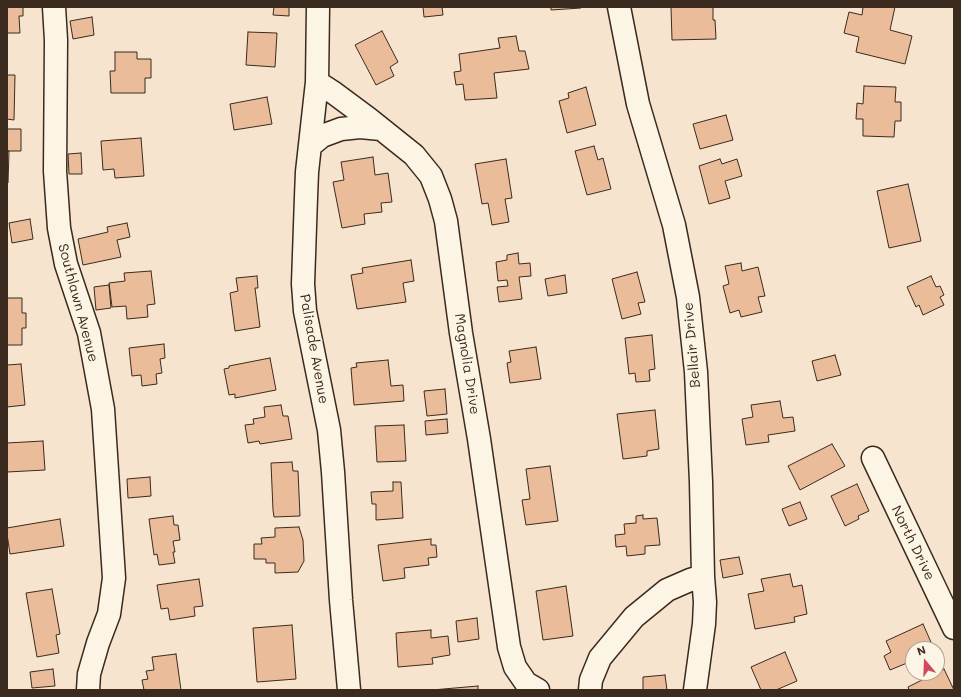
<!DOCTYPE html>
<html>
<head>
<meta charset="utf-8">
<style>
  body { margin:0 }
  #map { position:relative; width:961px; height:697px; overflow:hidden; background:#f7e4ce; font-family:Mali,sans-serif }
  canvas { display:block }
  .frame { position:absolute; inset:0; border:8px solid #3b2a1e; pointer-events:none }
  .north { position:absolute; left:905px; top:641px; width:40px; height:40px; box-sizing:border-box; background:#fcf5e5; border:1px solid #afa495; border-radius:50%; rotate:341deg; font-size:11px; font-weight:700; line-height:16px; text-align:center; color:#3b2a1e }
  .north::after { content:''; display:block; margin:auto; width:14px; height:18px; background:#d1495b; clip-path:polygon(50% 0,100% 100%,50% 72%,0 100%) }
</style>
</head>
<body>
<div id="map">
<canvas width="961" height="697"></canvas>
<div class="frame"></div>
<div class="north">N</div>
</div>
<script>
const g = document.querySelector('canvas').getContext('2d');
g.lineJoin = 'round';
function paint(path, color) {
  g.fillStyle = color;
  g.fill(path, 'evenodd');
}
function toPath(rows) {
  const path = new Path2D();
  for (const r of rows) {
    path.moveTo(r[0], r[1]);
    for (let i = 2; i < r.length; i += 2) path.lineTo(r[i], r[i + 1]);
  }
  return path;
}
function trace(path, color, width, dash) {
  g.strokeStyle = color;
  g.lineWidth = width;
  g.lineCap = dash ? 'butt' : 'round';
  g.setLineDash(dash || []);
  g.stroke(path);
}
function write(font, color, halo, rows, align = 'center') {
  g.font = font + ' Mali,sans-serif';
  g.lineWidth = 3.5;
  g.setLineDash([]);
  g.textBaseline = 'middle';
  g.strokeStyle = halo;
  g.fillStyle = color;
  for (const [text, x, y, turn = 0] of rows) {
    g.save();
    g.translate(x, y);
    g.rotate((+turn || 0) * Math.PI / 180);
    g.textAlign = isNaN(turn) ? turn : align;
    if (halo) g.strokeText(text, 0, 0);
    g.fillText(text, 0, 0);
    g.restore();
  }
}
const building = toPath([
  [7,7,23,7,23,16,19,16,20,33,7,33,7,7],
  [274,7,289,7,289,16,273,15,274,7],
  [423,7,442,7,443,15,424,17,423,7],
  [551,7,581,7,581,8,551,10,551,7],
  [671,7,713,7,713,20,715,20,716,39,672,40,671,7],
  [863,7,895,7,890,30,912,36,905,64,856,52,859,37,844,33,849,12,862,15,863,7],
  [92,17,94,35,73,39,70,21,92,17],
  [382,31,398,62,390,67,394,76,376,85,355,45,382,31],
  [248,32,277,33,275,67,246,65,248,32],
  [516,36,519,51,525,51,529,69,494,73,497,98,465,100,463,84,456,85,454,72,461,71,459,54,500,48,498,38,516,36],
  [115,52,137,52,137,59,151,59,151,78,145,78,145,93,111,93,110,71,115,71,115,52],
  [7,75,15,75,14,120,7,119,7,75],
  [864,86,896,87,895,102,901,102,901,121,895,121,894,137,863,136,863,119,856,119,857,103,863,104,864,86],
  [586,87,596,125,567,133,559,101,569,98,568,93,586,87],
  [267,97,272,124,234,130,230,104,267,97],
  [726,115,733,140,700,149,693,124,726,115],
  [7,129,21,129,21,151,7,151,7,129],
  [141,138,144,176,115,178,114,169,103,170,101,141,141,138],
  [594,146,598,160,603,158,611,189,587,195,575,151,594,146],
  [7,151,9,151,8,183,7,183,7,151],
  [81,153,82,174,69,174,68,154,81,153],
  [373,157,375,175,388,173,392,202,381,203,382,212,364,214,365,224,342,228,333,182,344,180,341,162,373,157],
  [506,159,512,198,505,199,509,222,492,225,488,203,482,204,475,164,506,159],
  [720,159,722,164,737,159,742,176,725,181,730,198,709,204,699,166,720,159],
  [908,184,921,241,889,248,877,191,908,184],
  [30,219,33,239,12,243,9,223,30,219],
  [127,223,130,237,117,240,121,257,83,265,78,239,108,232,107,227,127,223],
  [518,253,519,264,530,263,531,276,519,277,522,299,499,302,497,287,508,286,507,280,498,281,496,262,507,260,507,255,518,253],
  [411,260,414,281,403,283,406,302,357,309,351,275,363,273,362,268,411,260],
  [741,263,742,271,758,267,765,296,758,297,762,312,741,317,739,310,730,313,723,286,729,284,725,266,741,263],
  [151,271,155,304,147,305,148,317,127,319,126,306,112,307,109,283,125,281,124,273,151,271],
  [637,272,645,302,638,303,641,314,622,319,612,279,637,272],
  [565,275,567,293,548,296,545,279,565,275],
  [257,276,258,288,255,288,260,327,235,331,230,293,238,291,236,278,257,276],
  [931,276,936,287,940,286,944,295,940,297,944,305,923,315,919,305,916,307,907,287,931,276],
  [109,285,111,308,96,310,94,287,109,285],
  [7,298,22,298,22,313,26,313,26,328,22,328,22,345,7,345,7,298],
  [652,335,655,369,649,370,650,381,636,382,635,373,629,374,625,338,652,335],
  [164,344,165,358,160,359,162,373,156,374,157,384,142,386,141,375,132,376,129,348,164,344],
  [536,347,541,379,510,383,507,363,511,362,509,351,536,347],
  [835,355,841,375,817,381,812,361,835,355],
  [270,358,276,390,235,398,235,394,229,395,224,369,229,368,229,366,270,358],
  [388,360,391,386,403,385,404,401,354,405,351,368,357,367,356,363,388,360],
  [21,364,25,405,7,407,7,365,21,364],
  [445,389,447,414,427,416,424,391,445,389],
  [780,401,783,418,793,417,795,431,768,435,769,442,746,445,742,419,753,417,751,405,780,401],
  [281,405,283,416,288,416,292,439,260,444,259,441,248,443,245,425,254,424,253,419,265,417,264,407,281,405],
  [655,410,659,449,647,451,647,456,623,459,617,414,655,410],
  [447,419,448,433,426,435,425,421,447,419],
  [404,425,406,461,377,462,375,426,404,425],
  [43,441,45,470,7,472,7,443,43,441],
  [832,444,845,466,800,490,788,466,832,444],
  [292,462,293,471,298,471,300,516,274,517,273,510,271,463,292,462],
  [550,466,558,521,526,525,522,500,530,499,526,469,550,466],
  [150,477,151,496,128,498,127,479,150,477],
  [393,482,401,482,403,518,376,520,376,504,372,504,371,492,393,491,393,482],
  [857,484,869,511,858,516,859,519,845,526,831,496,857,484],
  [800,502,807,519,789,526,782,509,800,502],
  [643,515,643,519,657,518,660,545,645,546,645,554,627,556,626,546,616,547,615,535,625,534,624,524,636,523,636,516,643,515],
  [173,516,174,525,178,525,180,540,173,541,175,552,173,552,175,563,159,565,157,554,154,555,149,519,173,516],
  [60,519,64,546,10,554,7,534,7,528,60,519],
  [299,527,303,540,304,561,298,572,275,573,275,563,266,563,266,559,254,559,254,544,262,544,261,538,275,537,275,528,299,527],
  [431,539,431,545,436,545,437,557,428,558,429,565,404,568,405,578,383,581,378,545,431,539],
  [739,557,743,574,723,578,720,560,739,557],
  [790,574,793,587,802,585,807,614,794,617,795,622,755,629,748,594,764,591,761,579,790,574],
  [199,579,203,606,194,607,195,616,170,620,168,608,161,609,157,585,199,579],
  [566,586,573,636,543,640,536,591,566,586],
  [52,589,60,634,56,635,59,653,37,657,26,593,52,589],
  [477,618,479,639,458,642,456,621,477,618],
  [923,624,934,649,913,649,913,657,906,660,907,663,890,670,884,656,891,652,886,641,923,624],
  [292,625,296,679,257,682,253,628,292,625],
  [431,630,431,638,448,636,450,655,432,658,433,664,398,667,396,633,431,630],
  [785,652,797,681,776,690,761,690,751,667,785,652],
  [176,654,181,690,144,690,142,680,148,679,146,671,154,670,152,657,176,654],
  [53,669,55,686,32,688,30,672,53,669],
  [944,669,954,690,909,690,908,687,944,669],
  [665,675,667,690,643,690,643,677,665,675],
  [478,686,478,690,432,690,478,686]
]);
const minor = toPath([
  [54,7,56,40,55,171,59,228,66,264,89,333,103,409,114,578,109,614,98,643,89,674,88,690],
  [318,7,317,82,307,172,306,197,303,284,305,311,329,430,333,472,341,600,349,690],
  [619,7,638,104,674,225,688,297,696,372,701,482,703,576,705,602,704,624,695,690],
  [317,82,334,93,369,119,414,155,431,176,440,199,446,221,461,333,479,439,509,647,515,667,526,683,538,690],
  [310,146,322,136,341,129,360,127,381,129],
  [873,458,954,628],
  [590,690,591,680,600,658,634,617,667,590,690,580,703,576]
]);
const streetNames = [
  ["Southlawn Avenue",78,303,75],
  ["Bellair Drive",692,345,-95],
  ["Palisade Avenue",314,349,80],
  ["Magnolia Drive",467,364,81],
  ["North Drive",913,543,64]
];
paint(building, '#eabc9a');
trace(building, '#3b2a1e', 1);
trace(minor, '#3b2a1e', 25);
trace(minor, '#fcf5e5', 22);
write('14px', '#3b2a1e', '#fcf5e5', streetNames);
</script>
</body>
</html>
